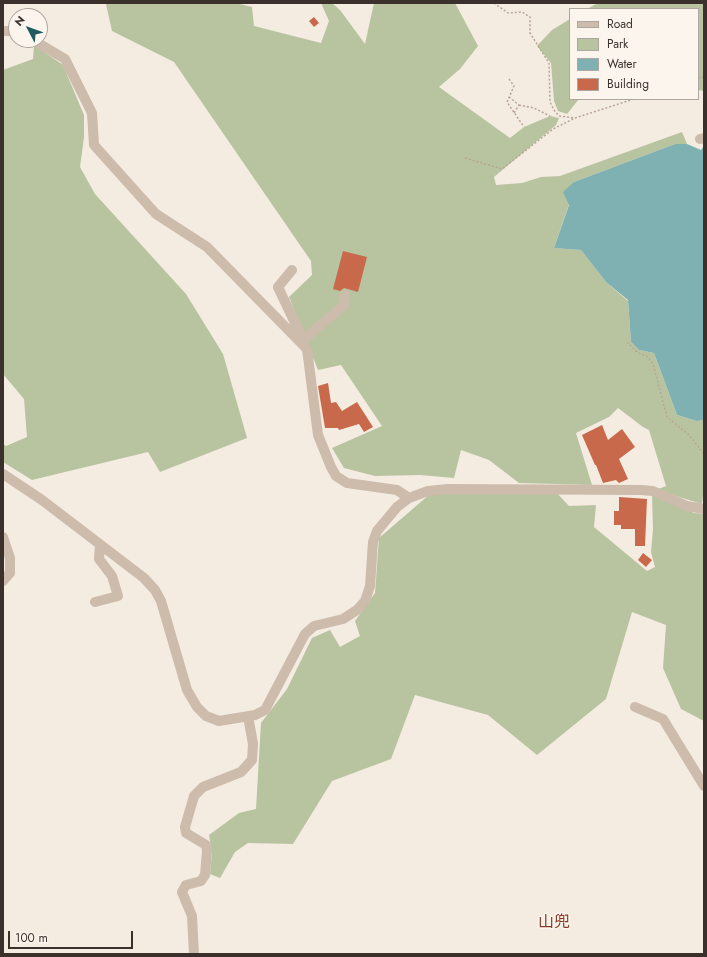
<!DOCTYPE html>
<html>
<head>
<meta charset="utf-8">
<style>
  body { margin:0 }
  #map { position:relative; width:707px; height:957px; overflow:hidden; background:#f4ebe1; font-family:Jost,sans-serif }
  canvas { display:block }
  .frame { position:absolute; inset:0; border:4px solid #3b302b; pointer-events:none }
  .legend { position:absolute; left:569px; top:8px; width:130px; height:92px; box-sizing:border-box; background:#fbf5ee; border:1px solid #aea6a0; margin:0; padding:5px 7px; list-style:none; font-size:12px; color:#3b302b }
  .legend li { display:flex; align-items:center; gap:8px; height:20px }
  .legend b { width:20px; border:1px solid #aea6a0 }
  .north { position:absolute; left:8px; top:8px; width:40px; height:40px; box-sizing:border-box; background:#fbf5ee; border:1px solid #aea6a0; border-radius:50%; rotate:311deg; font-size:11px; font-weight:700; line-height:16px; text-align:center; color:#3b302b }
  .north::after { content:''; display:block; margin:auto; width:14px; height:18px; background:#1f5a5e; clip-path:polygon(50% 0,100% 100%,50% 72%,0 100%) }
  .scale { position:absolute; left:8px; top:931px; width:125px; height:18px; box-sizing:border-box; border:2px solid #3b302b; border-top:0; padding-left:5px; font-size:12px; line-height:14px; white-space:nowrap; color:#3b302b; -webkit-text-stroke:3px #fbf5ee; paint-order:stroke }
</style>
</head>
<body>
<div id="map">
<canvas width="707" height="957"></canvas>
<div class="frame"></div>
<ul class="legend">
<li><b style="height:5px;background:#cdbbac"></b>Road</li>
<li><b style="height:11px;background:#b8c4a0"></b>Park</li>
<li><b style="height:11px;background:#7fb0b2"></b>Water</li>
<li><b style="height:11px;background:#c8694b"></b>Building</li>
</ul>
<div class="north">N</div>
<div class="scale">100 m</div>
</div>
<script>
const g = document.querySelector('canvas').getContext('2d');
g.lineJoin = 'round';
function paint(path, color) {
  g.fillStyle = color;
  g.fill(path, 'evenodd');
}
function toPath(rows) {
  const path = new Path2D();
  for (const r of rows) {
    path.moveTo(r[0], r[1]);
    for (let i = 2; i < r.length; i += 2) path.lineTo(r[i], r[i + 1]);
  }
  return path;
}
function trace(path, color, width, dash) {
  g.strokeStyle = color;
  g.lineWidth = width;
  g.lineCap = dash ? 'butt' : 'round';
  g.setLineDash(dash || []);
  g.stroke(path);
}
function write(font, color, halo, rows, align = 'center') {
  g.font = font + ' Jost,"Noto Sans SC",sans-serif';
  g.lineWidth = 3;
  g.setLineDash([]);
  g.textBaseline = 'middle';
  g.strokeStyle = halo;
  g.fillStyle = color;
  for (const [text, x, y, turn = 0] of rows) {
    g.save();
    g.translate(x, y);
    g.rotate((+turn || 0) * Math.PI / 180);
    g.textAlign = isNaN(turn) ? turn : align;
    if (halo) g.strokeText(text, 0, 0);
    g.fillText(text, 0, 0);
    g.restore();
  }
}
const green = toPath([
  [104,3,236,3,252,7,254,26,321,43,329,21,321,3,332,3,340,10,365,44,374,3,455,3,478,46,460,69,439,87,510,138,524,127,550,116,559,118,556,125,494,177,496,185,522,183,541,177,560,176,682,132,687,144,675,144,574,182,569,204,554,248,581,250,606,282,628,301,631,342,639,350,654,353,677,415,697,421,704,420,704,487,702,504,656,490,666,486,649,430,643,427,618,408,609,417,576,433,592,485,519,483,489,460,461,450,454,478,420,475,375,476,344,468,332,448,382,426,341,365,318,370,289,297,312,275,311,261,174,62,112,31,106,4],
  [598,3,704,3,704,91,698,90,698,9,587,9],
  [570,19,570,99,579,99,567,114,558,111,554,101,551,63,537,46,552,30],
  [34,45,63,65,84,115,84,137,80,167,95,194,186,294,223,354,247,438,160,472,148,452,32,480,3,462,3,444,6,446,27,437,24,399,3,374,3,70,33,59],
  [526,492,557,493,569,506,596,505,594,527,647,571,655,567,651,552,653,529,652,496,660,497,694,513,704,514,704,721,681,709,663,668,666,625,632,612,606,699,537,755,488,715,415,695,391,759,332,781,293,844,248,843,235,852,220,878,210,874,212,854,209,835,239,813,256,809,261,723,287,689,312,638,330,630,340,647,360,636,355,621,375,593,379,538,430,494]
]);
const water = toPath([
  [675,144,687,144,701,150,704,146,704,420,697,421,677,415,654,353,639,350,631,342,628,300,606,282,581,250,554,248,569,205,563,192,574,182]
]);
const building = toPath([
  [314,17,319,23,314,27,309,21],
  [343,251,367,257,358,292,344,288,340,291,333,289],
  [328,383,331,403,336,402,342,411,357,402,373,427,364,432,359,424,339,430,338,428,325,428,318,386],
  [602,425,608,440,622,429,635,447,619,459,628,479,619,483,616,480,603,483,596,465,595,465,582,435],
  [619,497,647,499,645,546,635,546,635,529,621,529,621,525,614,525,614,511,619,511],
  [643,553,652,560,646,567,638,560]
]);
const path = toPath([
  [494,3,508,13,522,12,530,17,530,33,549,63,550,102,554,110,559,116,575,118,634,99],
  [698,78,704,77],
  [509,79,514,86,507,102,524,127],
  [509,97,519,105,514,113],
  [519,105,534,108,550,116],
  [465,158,502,169,553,129,575,118],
  [627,342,637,352,648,357,653,364,667,417,689,435,704,454]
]);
const minor = toPath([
  [3,31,16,31],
  [33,40,65,59,92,113,94,145,156,214,207,247,307,349,318,435,331,467,336,476,347,483,397,490,409,498],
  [700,139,704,138],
  [292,270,278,287,304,342],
  [303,340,344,305,345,295],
  [3,474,42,500,144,578,155,590,161,601,187,690,197,707,206,716,219,721,255,715,265,710,305,634,314,626,343,619,357,610,365,601,370,586,373,542,377,531,397,507,409,498,428,491,448,489,641,490,653,491,687,506,704,509],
  [3,537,10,558,10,573,3,581],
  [95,602,118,596,112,576,99,559,100,545],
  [635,707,663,719,704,786],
  [194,954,192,916,182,892,186,885,201,881,205,875,207,851,206,845,186,833,185,827,194,796,203,787,241,772,252,760,253,744,248,716]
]);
const quarterNames = [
  ["山兜",554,923]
];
paint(green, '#b8c4a0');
paint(water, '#7fb0b2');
paint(building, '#c8694b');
trace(path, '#b9a596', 1.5, [2, 2]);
trace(minor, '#cdbbac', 10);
write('16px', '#8c3b22', '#fbf5ee', quarterNames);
</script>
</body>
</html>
